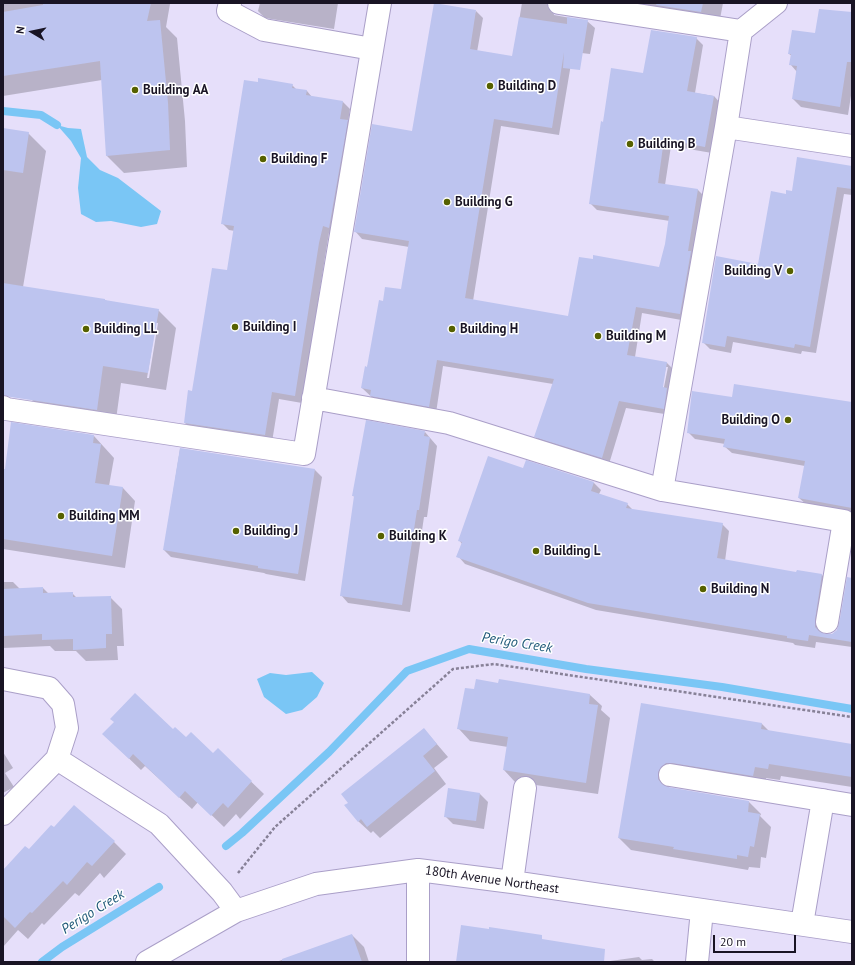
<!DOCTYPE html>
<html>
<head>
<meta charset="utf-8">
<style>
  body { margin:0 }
  #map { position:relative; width:855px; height:965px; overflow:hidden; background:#e6dffa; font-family:"PT Sans",sans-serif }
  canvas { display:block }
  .frame { position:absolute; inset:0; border:4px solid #191424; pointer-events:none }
  .north { position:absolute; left:12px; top:12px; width:40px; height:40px; -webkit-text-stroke:3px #fff; paint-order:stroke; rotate:279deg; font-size:11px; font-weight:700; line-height:16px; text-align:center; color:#191424 }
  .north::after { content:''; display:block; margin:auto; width:14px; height:18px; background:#191424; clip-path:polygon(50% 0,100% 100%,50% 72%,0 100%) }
  .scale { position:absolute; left:713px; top:935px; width:83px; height:18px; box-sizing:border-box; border:2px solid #191424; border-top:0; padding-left:5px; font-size:12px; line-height:14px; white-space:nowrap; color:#191424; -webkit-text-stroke:3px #fff; paint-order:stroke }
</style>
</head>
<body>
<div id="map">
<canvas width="855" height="965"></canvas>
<div class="frame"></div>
<div class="north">N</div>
<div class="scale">20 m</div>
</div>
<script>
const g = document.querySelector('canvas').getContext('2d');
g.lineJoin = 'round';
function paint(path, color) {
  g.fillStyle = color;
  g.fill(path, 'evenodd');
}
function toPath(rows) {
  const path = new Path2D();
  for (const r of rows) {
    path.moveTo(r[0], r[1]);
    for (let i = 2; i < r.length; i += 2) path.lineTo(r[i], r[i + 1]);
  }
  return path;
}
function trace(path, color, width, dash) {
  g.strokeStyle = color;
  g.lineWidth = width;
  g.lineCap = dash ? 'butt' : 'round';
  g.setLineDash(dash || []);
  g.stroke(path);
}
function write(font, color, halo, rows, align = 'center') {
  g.font = font + ' "PT Sans",sans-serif';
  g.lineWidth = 3;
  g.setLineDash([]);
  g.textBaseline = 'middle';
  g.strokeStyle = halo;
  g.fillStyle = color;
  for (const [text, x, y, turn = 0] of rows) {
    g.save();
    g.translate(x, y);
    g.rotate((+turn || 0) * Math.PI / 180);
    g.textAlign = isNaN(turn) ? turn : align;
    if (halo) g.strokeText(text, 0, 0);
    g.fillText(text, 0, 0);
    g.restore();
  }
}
const water = toPath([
  [57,125,68,128,81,129,87,157,100,170,118,178,161,211,157,224,141,227,111,221,96,222,81,214,78,188,81,158,71,141],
  [312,672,324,683,317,697,302,710,286,714,264,697,257,679,270,673,286,675]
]);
const shadow = toPath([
  [3,3,169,3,170,4,166,27,177,38,185,121,187,167,124,173,107,156,102,80,3,96],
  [260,3,338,3,334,29,265,18,258,11],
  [522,3,556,3,553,8,554,15,587,21,595,28,590,54,573,52,559,135,501,126,473,301,569,317,660,268,666,244,670,221,597,210,590,203,604,123,644,74,696,38,703,45,695,93,714,96,721,104,712,153,671,146,665,185,698,190,705,197,687,321,642,313,635,357,667,363,674,370,671,415,626,408,609,464,542,443,535,436,553,384,443,366,436,413,378,403,362,388,384,302,402,290,409,247,362,239,355,231,413,133,476,11,483,18,477,52,513,57],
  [666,367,668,367,663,392,661,392],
  [619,3,723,3,720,19],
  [852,14,852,89,848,115,801,107,793,99,797,72,791,65,792,56,789,54,815,35],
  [259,83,292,85,297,90,307,91,312,97,343,102,350,109,348,122,354,128,336,234,329,233,326,251,302,403,279,399,272,442,192,430,185,423,228,272,235,231,229,230,222,223],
  [3,129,28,133,46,151,23,287,105,300,107,301,158,310,176,328,166,390,121,383,115,427,49,417,32,400,3,384],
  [156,323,158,323,149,378,147,378],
  [852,167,852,195,844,194,816,353,802,351,801,354,733,342,731,353,710,349,703,342,759,265,786,195],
  [733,398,852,403,852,513,807,505,799,498,805,466,732,453,724,446,725,444,695,439,688,432],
  [425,432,437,446,427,517,424,517,410,612,348,603,341,595,355,497,353,496],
  [94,436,114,458,109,486,123,488,135,501,125,568,3,549,3,470,5,470],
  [180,449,315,470,322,477,305,581,266,574,264,573,171,557,164,550],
  [523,470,594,483,601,490,599,494,627,504,633,510,722,524,729,531,725,561,797,573,798,571,822,575,829,582,821,628,822,634,831,635,837,631,852,579,852,647,816,642,815,648,795,645,793,643,596,610,465,564,458,556,462,544,459,540],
  [3,582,13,582,20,589,43,588,49,594,72,593,77,598,110,597,122,609,124,646,117,646,118,660,86,661,76,651,55,651,50,646,3,648],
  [499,680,590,695,602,706,601,710,610,718,598,794,515,782,504,770,508,747,470,741,459,729,499,684],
  [642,704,762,724,770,732,852,745,852,787,781,776,780,780,766,778,765,787,669,785,669,789,749,802,761,814,760,816,771,827,766,858,761,857,760,868,749,867,748,870,631,850,619,838],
  [424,729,448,757,434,768,446,784,380,838,373,831,371,833,358,821],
  [173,731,213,755,218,750,264,794,240,819,236,814,224,827,198,802,192,809,145,766,141,770,116,746],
  [3,752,13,768,5,773,14,787,3,793],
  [449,789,480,794,488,802,484,829,453,824,445,816],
  [54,828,114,842,126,854,104,878,100,873,79,896,75,893,44,925,42,923,28,939,18,930,3,947,3,869,4,870,29,851],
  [352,935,364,947,369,962,276,962],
  [639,957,642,960,652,959,655,962,603,962]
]);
const stream = toPath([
  [3,111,41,115,57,125],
  [226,846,242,833,329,752,407,671,469,649,586,669,722,687,852,709],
  [42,962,62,947,159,887]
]);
const building = toPath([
  [43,3,151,3,147,21,160,20,168,103,170,150,106,156,100,61,3,76,3,12,43,5],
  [434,3,476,10,470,49,512,56,519,17,567,24,567,17,588,20,580,70,563,68,564,52,552,128,494,119,465,298,568,316,579,257,593,259,593,255,659,267,665,244,669,216,589,204,601,121,603,122,611,68,643,73,651,30,697,37,687,91,714,96,705,147,664,139,658,183,698,189,688,251,691,251,680,314,636,307,627,355,667,362,663,387,667,388,664,409,619,401,602,458,534,437,554,379,437,360,429,407,370,396,371,390,361,388,365,366,367,367,379,300,383,301,385,287,401,289,409,241,354,232,372,124,412,131],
  [657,3,703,3,701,12,656,5],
  [819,9,852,12,852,62,847,62,840,107,792,99,797,66,789,65,791,54,788,54,792,30,815,33],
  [258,78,293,84,292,88,307,90,306,95,343,101,340,119,348,120,329,228,323,226,319,243,295,396,272,392,265,435,184,423,188,390,192,391,212,268,227,270,234,226,221,224,244,80,258,82],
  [3,128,29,132,23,173,3,170],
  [797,157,852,166,852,189,837,187,810,347,795,344,794,348,727,336,725,347,702,343,716,256,758,264,771,191,786,194,786,190,792,191],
  [3,283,105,299,105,300,159,309,148,373,103,366,97,410,11,397,3,395],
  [734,384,852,402,852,508,798,498,805,461,723,447,725,439,687,433,692,391,732,397],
  [366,420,425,431,424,436,430,437,419,510,417,510,402,605,340,596,354,496,352,496],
  [11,422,94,435,93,443,101,444,95,483,123,487,112,556,3,539,3,469,5,469],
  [180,448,315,469,298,574,258,568,258,566,163,550],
  [488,456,523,468,526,460,594,482,591,491,628,503,626,508,723,523,717,558,796,572,797,570,822,574,815,620,815,627,819,631,825,634,832,634,837,630,839,624,847,577,852,578,852,642,809,635,808,641,787,638,787,636,588,603,456,557,462,542,458,541],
  [43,587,43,593,73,592,73,597,111,596,112,634,106,634,106,648,73,650,73,639,42,640,42,634,3,636,3,589],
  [476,679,498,683,499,679,590,694,589,704,598,705,586,783,503,770,508,737,457,729,465,688,474,689],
  [135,693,173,729,175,727,186,737,191,732,213,753,218,748,252,781,228,808,223,803,211,816,185,791,179,798,133,754,129,759,102,734,114,722,110,719],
  [641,703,762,723,761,729,852,744,852,777,769,764,768,769,755,767,753,776,672,763,666,763,661,767,658,773,658,779,662,784,668,787,749,801,748,812,760,814,754,847,750,846,748,857,737,855,737,859,673,849,674,847,618,838],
  [424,728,437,744,423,756,435,771,367,827,361,819,358,822,344,805,348,803,341,794],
  [448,788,480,793,476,821,444,817],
  [74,805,115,841,92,866,87,862,67,885,63,881,32,913,30,912,15,928,3,916,3,870,25,846,29,849,51,825,54,827],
  [461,925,489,929,489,927,542,935,542,939,605,949,604,962,456,962],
  [352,934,362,962,282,962,282,959]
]);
const path = toPath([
  [238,873,275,827,453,669,494,664,852,717]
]);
const minor = toPath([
  [230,3,228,11,264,30,372,49],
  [559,3,741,31,726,127,852,146],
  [741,31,776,3],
  [313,398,449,423,662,490,726,127],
  [3,407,6,409,304,454,380,3],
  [662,490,844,521,827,622],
  [3,679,49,688,63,704,67,728,57,759,3,814],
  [57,759,159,824,222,892,236,911],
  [670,775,852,805],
  [512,882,525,788],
  [802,924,823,800],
  [147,962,236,911,316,884,418,870,512,882,852,932],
  [418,962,418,870],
  [697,962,702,910]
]);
const markers = [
  [490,86,4,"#566100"],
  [135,90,4,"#566100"],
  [630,144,4,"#566100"],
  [263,159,4,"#566100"],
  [447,202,4,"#566100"],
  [790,271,4,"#566100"],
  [235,327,4,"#566100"],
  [86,329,4,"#566100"],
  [452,329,4,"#566100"],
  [598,336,4,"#566100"],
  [788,420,4,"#566100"],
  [61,516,4,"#566100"],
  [236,531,4,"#566100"],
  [381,536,4,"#566100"],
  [536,551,4,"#566100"],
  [703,589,4,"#566100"]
];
const poiNames = [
  ["Building D",498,86],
  ["Building AA",143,90],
  ["Building B",638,144],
  ["Building F",271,159],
  ["Building G",455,202],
  ["Building V",782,271,"right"],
  ["Building I",243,327],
  ["Building LL",94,329],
  ["Building H",460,329],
  ["Building M",606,336],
  ["Building O",780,420,"right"],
  ["Building MM",69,516],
  ["Building J",244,531],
  ["Building K",389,536],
  ["Building L",544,551],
  ["Building N",711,589]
];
const streetNames = [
  ["180th Avenue Northeast",492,880,8]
];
const waterNames = [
  ["Perigo Creek",517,643,9],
  ["Perigo Creek",93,912,-32]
];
paint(water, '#7ac6f5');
paint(shadow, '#0003');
trace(stream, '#7ac6f5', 8);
paint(building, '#bdc4ef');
trace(minor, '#aa9fc8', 24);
trace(path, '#878197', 2.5, [3, 2]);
trace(minor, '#fff', 22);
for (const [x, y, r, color] of markers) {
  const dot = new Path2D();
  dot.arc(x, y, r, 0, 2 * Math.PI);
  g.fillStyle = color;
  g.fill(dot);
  trace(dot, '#fff', 1.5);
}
write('bold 13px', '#191424', '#fff', poiNames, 'left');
write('13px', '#191424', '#fff', streetNames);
write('italic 14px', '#1e5878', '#fff', waterNames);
</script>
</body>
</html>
